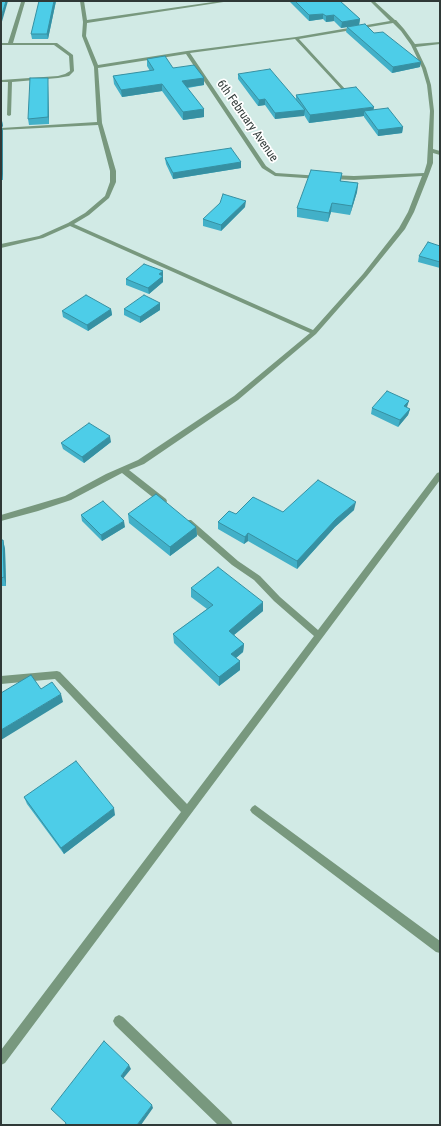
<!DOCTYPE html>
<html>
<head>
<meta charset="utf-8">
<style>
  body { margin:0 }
  #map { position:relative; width:441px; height:1126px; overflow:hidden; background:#d1eae5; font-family:"Roboto Condensed",sans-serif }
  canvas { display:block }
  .frame { position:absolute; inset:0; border:2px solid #2f3937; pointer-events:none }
</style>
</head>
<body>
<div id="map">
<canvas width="441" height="1126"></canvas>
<div class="frame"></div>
</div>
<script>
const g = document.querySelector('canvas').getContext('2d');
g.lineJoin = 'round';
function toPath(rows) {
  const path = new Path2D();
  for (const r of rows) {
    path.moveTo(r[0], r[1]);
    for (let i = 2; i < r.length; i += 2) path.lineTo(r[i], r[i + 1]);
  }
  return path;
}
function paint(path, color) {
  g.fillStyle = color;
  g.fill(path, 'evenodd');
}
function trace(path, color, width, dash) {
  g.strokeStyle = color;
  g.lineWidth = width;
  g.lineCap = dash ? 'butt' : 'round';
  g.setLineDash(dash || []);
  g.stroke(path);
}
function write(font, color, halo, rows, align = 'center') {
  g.font = font + ' "Roboto Condensed",sans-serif';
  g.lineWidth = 3.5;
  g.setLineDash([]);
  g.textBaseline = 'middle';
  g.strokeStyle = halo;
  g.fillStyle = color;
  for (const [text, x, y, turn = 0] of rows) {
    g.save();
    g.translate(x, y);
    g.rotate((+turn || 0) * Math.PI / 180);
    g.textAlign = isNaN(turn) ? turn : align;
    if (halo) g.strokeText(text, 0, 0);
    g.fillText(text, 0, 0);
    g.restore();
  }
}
const minor = toPath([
  [20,1,25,2,13,43,57,43,73,55,74,71,69,76,58,78,12,82,11,115,9,116,7,115,8,82,1,82,1,80,58,76,65,74,70,71,69,56,54,45,1,45,1,43,8,43,21,2,20,1],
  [80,1,84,1,87,20,220,1,230,1,87,23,86,36,98,65,187,51,296,37,390,21,370,1,374,1,395,20,396,20,404,29,415,44,440,42,440,44,416,47,426,68,431,85,434,111,433,149,440,151,440,155,433,153,433,163,429,174,414,212,405,229,367,276,316,334,238,400,144,464,129,470,166,499,167,501,166,503,160,503,122,473,71,500,38,511,1,521,1,515,65,496,106,474,138,460,234,396,310,333,70,226,43,238,1,248,1,244,39,236,68,223,85,213,105,196,110,182,110,171,98,125,1,130,1,128,97,122,94,67,82,36,83,22,80,1],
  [393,23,401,31,411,45,422,68,427,85,430,111,427,163,424,173,354,176,331,175,328,177,331,179,354,180,422,176,408,212,399,228,363,274,313,330,74,224,89,215,109,198,116,182,116,171,102,123,98,68,186,54,262,168,275,176,319,179,322,177,321,176,276,173,266,166,190,53,295,39,344,92,346,92,346,90,299,39,393,23],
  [440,472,440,480,5,1063,1,1065,1,1050,181,812,55,679,1,684,1,676,57,671,60,672,187,804,314,636,274,601,254,580,232,565,185,524,184,522,185,520,191,520,238,561,260,576,280,597,318,630,437,473,440,472],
  [255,805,440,941,440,953,436,952,252,813,250,810,252,807,255,805],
  [119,1015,123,1017,231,1121,233,1125,218,1125,115,1025,113,1021,115,1017,119,1015]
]);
const wall = toPath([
  [56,1,48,39,32,39,31,34],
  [290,1,340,1,360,19,359,25,341,28,334,21,326,22,323,19,309,21,290,2],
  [347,27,374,33,420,67,392,73,346,32],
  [147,59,204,78,204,85,188,88,204,117,183,120,162,91,122,97,114,84,113,76,150,71,147,66],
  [238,74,296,100,296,95,373,110,403,127,402,133,378,136,364,117,364,116,309,123,304,115,275,119,265,105,258,106,238,79],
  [48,78,48,84,49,124,29,125,28,119],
  [1,115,2,121,3,126,2,127,3,131,3,180,1,180],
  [165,158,241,162,241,168,173,179,166,164],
  [342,173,341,181,358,183,357,192,350,215,331,212,328,222,297,217,297,208],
  [245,207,221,231,203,226,203,219],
  [440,246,440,268,418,262,419,256],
  [163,278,163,282,149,294,126,285,126,279],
  [160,303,160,310,140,323,124,315,124,309],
  [111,309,112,315,88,331,63,317,62,311],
  [372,408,407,408,410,409,408,415,398,427,371,414],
  [111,442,84,463,63,449,61,443],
  [354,510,335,527,297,569,248,541,244,544,218,529,218,522,236,514],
  [128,514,196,527,197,536,170,556,129,523],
  [81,515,125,527,102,541,82,521],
  [1,540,3,540,5,549,6,586,1,586],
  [191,588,263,611,234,635,244,644,243,652,236,658,240,661,240,670,219,686,174,643,173,634,207,609,191,597],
  [24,797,115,815,64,854,27,804]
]);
const shadedWall = toPath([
  [6,1,8,1,1,25,1,17],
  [54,1,56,1,48,39,47,34],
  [323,14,323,19,309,21,309,15],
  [334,15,334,21,326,22,326,16],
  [360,19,359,25,341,28,342,22],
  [421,62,420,67,392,73,393,67],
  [48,78,48,84,49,124,48,117],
  [204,78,204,85,182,88,182,81],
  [162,84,162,91,122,97,121,90],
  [265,99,265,105,258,106,259,100],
  [374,107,373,115,364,111,364,116,309,123,310,115],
  [204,109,204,117,183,120,183,112],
  [305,110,304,116,275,119,275,113],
  [1,115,2,121,3,126,2,127,3,131,3,180,2,174],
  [403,127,402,133,378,136,378,130],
  [241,162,241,168,173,179,173,173],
  [358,183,357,192,350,215,352,206],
  [246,201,245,207,221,231,221,225],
  [332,203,331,212,328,222,329,213],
  [163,271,163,282,149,294,148,288,159,274],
  [160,303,160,310,140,323,140,317],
  [111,309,112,315,88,331,87,325],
  [409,401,407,407,403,413,404,406],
  [410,409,408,415,398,427,400,420],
  [110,436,111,442,84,463,82,457],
  [356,502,354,510,335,527,297,569,297,561,336,519],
  [124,521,125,527,102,541,101,535],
  [196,527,197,536,170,556,170,547],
  [248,533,248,541,244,544,245,537],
  [3,540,5,549,6,586,4,577],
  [263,602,263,611,229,639,229,631],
  [244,644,243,652,231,662,231,654],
  [240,661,240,670,219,686,219,677],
  [61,694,63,702,1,740,1,730],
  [114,808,115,815,64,854,61,848],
  [129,1065,131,1069,122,1080,121,1076],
  [152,1105,153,1108,141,1125,137,1125]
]);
const building = toPath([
  [1,1,6,1,1,17,1,1],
  [39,1,54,1,47,34,31,34,39,1],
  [295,1,340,1,360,19,342,22,334,15,326,16,323,14,309,15,295,1],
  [365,24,374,33,383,32,421,62,393,67,347,27,365,24],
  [165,56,173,68,194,65,204,78,182,81,204,109,183,112,162,84,121,90,113,76,154,70,147,59,165,56],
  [270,69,305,110,275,113,265,99,259,100,238,74,270,69],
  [30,78,48,78,48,117,28,119,30,78],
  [356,87,374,107,310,115,296,95,356,87],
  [388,108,403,127,378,130,364,111,388,108],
  [1,125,2,174,1,174,1,125],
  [231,148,241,162,173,173,165,158,231,148],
  [311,170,342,173,340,181,358,183,352,206,332,203,329,213,297,208,311,170],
  [223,194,246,201,221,225,203,219,220,203,223,194],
  [428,242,440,246,440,262,419,256,428,242],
  [144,264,163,271,159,274,163,276,148,288,126,279,144,264],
  [86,295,111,309,87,325,62,311,86,295],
  [144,295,160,303,140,317,124,309,144,295],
  [387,391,409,401,404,406,410,409,400,420,372,408,387,391],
  [89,423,110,436,82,457,61,443,89,423],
  [318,480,356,502,336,519,297,561,248,533,245,537,218,522,229,511,236,514,253,497,283,512,318,480],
  [156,494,196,527,170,547,128,514,156,494],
  [103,501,124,521,101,535,81,515,103,501],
  [1,540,3,540,4,577,1,578,1,540],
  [218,567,263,602,229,631,244,644,231,654,240,661,219,677,173,634,213,605,191,588,218,567],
  [31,675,41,689,52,682,61,694,1,730,1,693,31,675],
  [76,761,114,808,61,848,24,797,76,761],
  [104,1041,129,1065,121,1076,152,1105,137,1125,65,1125,66,1123,51,1109,104,1041]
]);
const farStreetnames = [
  ["6th February Avenue",247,121,55]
];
paint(minor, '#78987e');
paint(wall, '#42b0c8');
paint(shadedWall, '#3690a2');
paint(building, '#4dcde8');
trace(building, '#3690a2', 1);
write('12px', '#2f3937', '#fff', farStreetnames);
</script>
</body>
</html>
